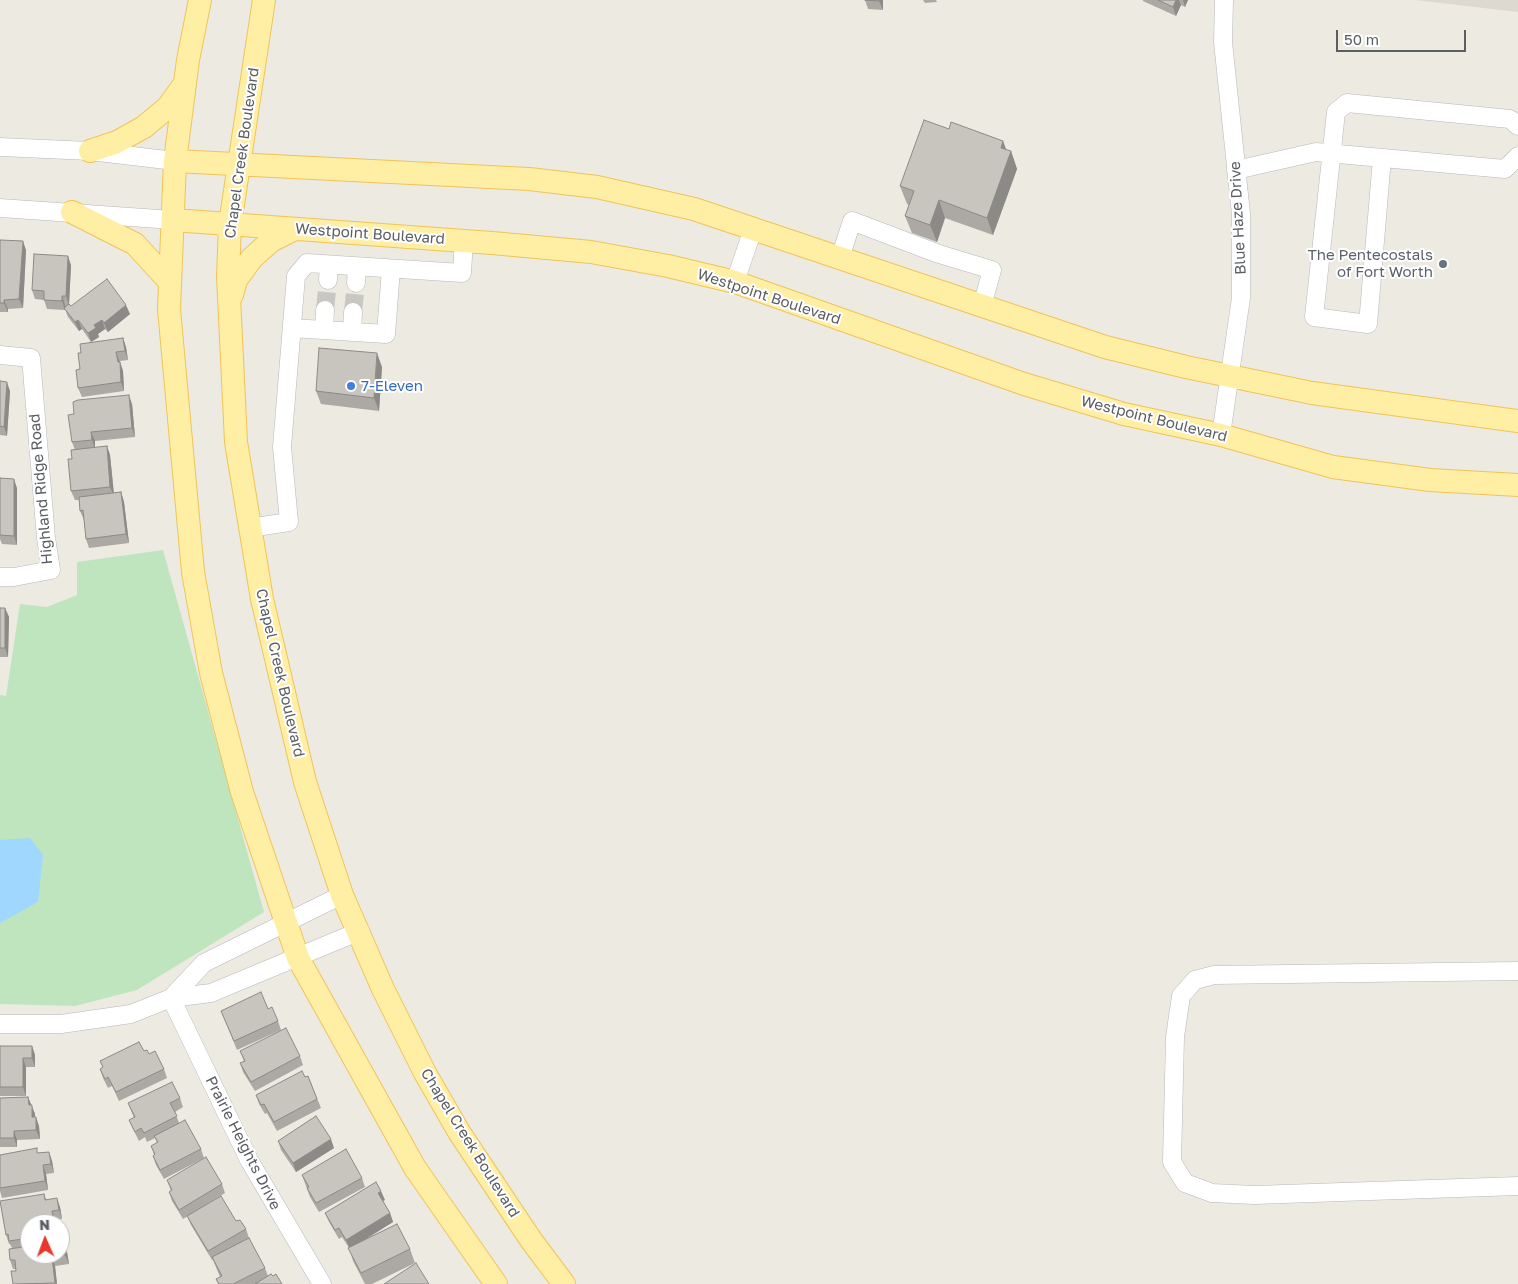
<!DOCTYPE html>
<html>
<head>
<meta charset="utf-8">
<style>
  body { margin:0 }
  #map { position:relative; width:1518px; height:1284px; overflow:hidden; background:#edeae2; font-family:"Golos Text",sans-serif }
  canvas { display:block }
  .north { position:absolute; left:20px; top:1214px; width:50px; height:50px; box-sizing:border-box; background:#fff; border:1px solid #bdbfc1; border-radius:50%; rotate:358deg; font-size:14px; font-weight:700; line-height:20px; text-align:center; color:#5a5e63 }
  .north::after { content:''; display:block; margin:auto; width:18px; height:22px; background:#e8382d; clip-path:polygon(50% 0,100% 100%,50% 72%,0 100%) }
  .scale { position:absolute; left:1336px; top:30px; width:130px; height:22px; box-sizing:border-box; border:2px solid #5a5e63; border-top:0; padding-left:6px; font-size:15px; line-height:18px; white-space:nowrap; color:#5a5e63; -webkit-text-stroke:4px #fff; paint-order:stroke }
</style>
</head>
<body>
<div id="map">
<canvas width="1518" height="1284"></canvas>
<div class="north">N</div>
<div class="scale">50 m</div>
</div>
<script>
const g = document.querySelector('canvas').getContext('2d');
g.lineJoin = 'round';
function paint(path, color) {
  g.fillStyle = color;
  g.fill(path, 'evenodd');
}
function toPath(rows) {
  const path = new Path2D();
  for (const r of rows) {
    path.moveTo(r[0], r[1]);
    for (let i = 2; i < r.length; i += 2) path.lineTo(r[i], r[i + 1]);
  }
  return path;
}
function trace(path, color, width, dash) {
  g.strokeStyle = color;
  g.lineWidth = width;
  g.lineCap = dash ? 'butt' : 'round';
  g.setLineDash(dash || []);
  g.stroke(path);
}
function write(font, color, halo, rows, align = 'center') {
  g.font = font + ' "Golos Text",sans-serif';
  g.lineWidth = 4;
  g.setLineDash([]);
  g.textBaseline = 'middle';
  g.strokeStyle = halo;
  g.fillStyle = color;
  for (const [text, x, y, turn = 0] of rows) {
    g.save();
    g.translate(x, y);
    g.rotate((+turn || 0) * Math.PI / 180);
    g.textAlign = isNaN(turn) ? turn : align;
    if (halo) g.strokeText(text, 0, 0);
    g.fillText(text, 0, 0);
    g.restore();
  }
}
const education = toPath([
  [1415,0,1518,0,1518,12]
]);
const green = toPath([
  [163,550,264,912,137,990,75,1006,0,1004,0,695,6,696,20,604,47,607,77,595,77,562]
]);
const water = toPath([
  [30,838,43,855,38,902,0,923,0,840]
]);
const minorTunnel = toPath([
  [325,310,328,280],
  [353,312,356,283]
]);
const minor = toPath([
  [0,147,90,151,175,161],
  [1382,158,1368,324,1314,317,1336,112,1347,103,1510,119,1518,126],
  [1236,170,1316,152,1505,169,1518,156],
  [0,208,173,220],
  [840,258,852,221,939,254,992,270,982,306],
  [328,280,329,265],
  [735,282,753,229],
  [356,283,357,267],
  [292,328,386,334,391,269],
  [324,330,325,310],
  [352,332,353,312],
  [0,355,31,358,46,538,51,570,14,577,0,577],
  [1221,435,1241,298,1241,214,1223,42,1224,0],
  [249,528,289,522,282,447,296,276,307,263,462,273,464,240],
  [1518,971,1214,975,1195,980,1181,996,1175,1037,1172,1162,1185,1183,1212,1193,1254,1195,1518,1186],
  [171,998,249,1160,322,1284],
  [171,998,204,963,342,895],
  [0,1024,61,1024,131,1014,171,998,211,993,360,931]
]);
const major = toPath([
  [200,0,188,60,175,161,169,309,193,572,211,673,242,792,298,958,415,1168,496,1284],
  [264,0,230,224,228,276,236,442,262,599,305,782,342,895,383,989,425,1073,459,1132,531,1240,564,1284],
  [90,151,117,142,144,127,168,107,183,86],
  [175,161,529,179,597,187,694,209,1105,347,1186,367,1312,393,1518,421],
  [72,212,135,244,169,281],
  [173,220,492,243,591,252,668,266,735,282,1024,384,1124,414,1221,435,1333,467,1430,480,1518,485],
  [232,295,236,280,252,258,271,241,295,229]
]);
const wall = toPath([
  [865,0,883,0,883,10,868,9],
  [923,0,936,0,937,2,925,3],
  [1143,0,1188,0,1185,7,1181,5,1176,16,1143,1],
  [949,129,1003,141,1006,150,1011,151,1017,169,993,235,945,218,937,242,912,233,905,216,909,205,907,204,900,186],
  [0,240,26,250,23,308,8,309,8,312,0,312],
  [71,265,69,304,71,306,130,314,108,332,105,329,98,334,99,337,91,342,82,329,79,331,68,317,65,309,65,310,47,309,44,300,35,299,32,290],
  [123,338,126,347,128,360,120,361,123,371,124,391,82,397,78,388,81,353],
  [382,367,379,411,321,404,316,391],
  [0,381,10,391,7,436,0,435],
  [132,404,135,437,95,441,95,448,107,446,110,455,114,493,121,492,124,502,129,543,89,548,86,539,84,520,80,511,79,500,75,500,71,491,75,450,72,442,74,414],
  [0,478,17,488,17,545,2,544,0,539],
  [0,608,5,608,9,617,8,657,0,657],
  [268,1009,278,1021,281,1030,237,1050,221,1011],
  [0,1046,32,1046,35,1055,35,1067,26,1067,26,1096,0,1096],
  [144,1051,149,1054,164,1069,167,1078,119,1101,112,1086,108,1088,103,1078,100,1069,103,1068,100,1061],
  [240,1051,300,1056,303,1065,255,1091,243,1072,240,1063,244,1061],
  [308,1076,321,1108,277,1131,267,1113,265,1114,259,1104,256,1095],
  [28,1097,35,1114,35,1117,39,1126,40,1139,17,1140,17,1147,0,1147,0,1098],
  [180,1098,183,1107,175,1112,179,1123,201,1149,204,1158,164,1179,156,1165,153,1156,154,1155,151,1146,157,1143,155,1138,147,1142,145,1137,139,1141,133,1129,129,1120,134,1118,128,1103],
  [278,1141,334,1148,296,1172,281,1150],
  [49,1152,52,1161,54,1173,46,1174,48,1190,2,1198,0,1191,0,1155,38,1153],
  [302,1175,362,1178,365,1187,319,1212,310,1197],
  [167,1180,222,1184,225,1193,183,1219,172,1201,169,1192,171,1191],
  [44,1194,46,1199,60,1207,62,1219,30,1224,30,1254,67,1252,69,1264,55,1266,57,1284,13,1284,16,1269,13,1269,10,1260,12,1248,10,1244,9,1244,6,1235],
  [385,1200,383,1201,390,1213,393,1222,361,1242,410,1249,415,1263,372,1284,365,1284,353,1261,349,1248,342,1237,339,1239,329,1222,325,1213],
  [187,1216,236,1221,246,1229,249,1238,265,1268,268,1276,273,1276,282,1284,218,1284,216,1279,220,1277,213,1260,212,1260,191,1225]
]);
const shadedWall = toPath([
  [879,0,883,0,883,10,879,1],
  [1176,0,1179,0,1181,5,1176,16,1173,7],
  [1183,0,1188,0,1185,7],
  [1003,141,1009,157,1011,151,1017,169,993,235,987,218,1001,148],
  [939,200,945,218,937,242,930,225],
  [23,241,26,250,23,308,19,299],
  [68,256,71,265,69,305,66,296],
  [62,296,65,305,65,310,62,301],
  [4,300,8,309,8,312,4,303],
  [126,305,130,314,108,332,104,323],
  [78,320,82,329,79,331,75,322],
  [102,320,105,329,98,334,99,337,91,342,88,333,94,325],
  [123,338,126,347,128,360,125,351],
  [116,352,123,371,124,391,121,382],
  [377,353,382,367,379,411,374,398],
  [7,382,10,391,7,436,4,427],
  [129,395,132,404,135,437,132,428],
  [91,432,95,441,95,449,92,440],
  [107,446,110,455,114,496,110,487],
  [14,479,17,488,17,545,14,536],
  [121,492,124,502,129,543,126,534],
  [5,608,9,617,8,657,5,648],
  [32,1046,35,1055,35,1067,32,1058],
  [23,1058,26,1067,26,1096,23,1087],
  [28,1097,35,1114,35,1126,29,1105],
  [36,1117,39,1126,40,1139,36,1130],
  [14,1131,17,1140,17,1147,14,1138],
  [331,1139,334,1148,296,1172,293,1163],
  [49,1152,52,1161,54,1173,51,1164],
  [43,1165,46,1174,48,1190,45,1181],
  [381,1191,385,1200,381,1202,378,1193],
  [57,1198,60,1207,62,1219,59,1210],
  [52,1211,56,1220,56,1224,54,1224],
  [390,1213,393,1222,350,1249,346,1240],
  [64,1243,67,1252,69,1264,65,1255],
  [52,1257,55,1266,57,1284,55,1283]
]);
const building = toPath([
  [865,0,879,0,879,1,865,0],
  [1158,0,1176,0,1173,7,1158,0],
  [924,120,949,129,951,122,1003,141,1001,148,1011,151,987,218,939,200,930,225,905,216,914,191,900,186,924,120],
  [0,240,23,241,19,299,4,300,4,303,0,303,0,240],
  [34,254,68,256,66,296,62,296,62,301,44,300,44,291,32,290,34,254],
  [107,279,126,305,104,323,102,320,94,325,96,328,88,333,78,320,75,322,64,308,69,304,71,306,107,279],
  [123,338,125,351,116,352,118,362,120,362,121,382,78,388,76,370,80,369,78,353,81,353,80,344,123,338],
  [319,348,377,353,374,398,316,391,319,348],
  [0,381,7,382,4,427,0,426,0,381],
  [129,395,132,428,91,432,92,440,72,442,68,415,74,414,73,402,78,400,129,395],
  [107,446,110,487,71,491,68,459,72,459,71,450,107,446],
  [0,478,14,479,14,536,0,535,0,478],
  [121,492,126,534,86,539,83,510,80,511,79,497,121,492],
  [0,608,5,608,5,648,0,648,0,608],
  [261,992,268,1009,272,1007,278,1021,234,1041,221,1011,261,992],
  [286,1028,300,1056,251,1082,240,1063,245,1061,240,1051,286,1028],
  [139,1042,144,1051,147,1050,149,1054,155,1051,164,1069,116,1092,108,1077,105,1079,100,1069,103,1067,100,1061,139,1042],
  [0,1046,32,1046,32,1058,23,1058,23,1087,0,1087,0,1046],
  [302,1071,305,1077,308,1076,317,1099,274,1122,264,1104,261,1105,256,1095,302,1071],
  [172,1082,180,1098,170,1103,177,1116,144,1133,141,1128,135,1132,129,1120,135,1117,128,1103,172,1082],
  [28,1097,29,1105,32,1105,32,1117,36,1117,36,1130,14,1131,14,1138,0,1138,0,1098,28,1097],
  [316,1116,331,1139,293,1163,278,1141,316,1116],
  [185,1120,201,1149,160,1170,153,1156,155,1154,151,1146,158,1142,154,1136,185,1120],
  [37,1148,37,1153,49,1152,51,1164,43,1165,45,1181,0,1188,0,1155,37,1148],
  [346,1149,362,1178,316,1203,307,1188,309,1187,302,1175,346,1149],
  [206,1157,222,1184,179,1210,169,1192,172,1190,167,1180,206,1157],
  [376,1182,381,1191,378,1193,390,1213,346,1240,339,1228,335,1230,325,1213,376,1182],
  [44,1194,45,1200,57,1198,59,1210,52,1211,54,1224,30,1224,30,1238,9,1241,8,1234,6,1235,0,1201,44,1194],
  [221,1196,236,1221,240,1220,246,1229,208,1251,187,1216,221,1196],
  [397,1224,410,1249,361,1273,348,1248,397,1224],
  [249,1238,265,1268,233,1284,219,1284,216,1279,222,1276,212,1257,249,1238],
  [60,1243,64,1243,65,1255,52,1257,55,1283,13,1284,11,1271,16,1271,15,1260,10,1260,9,1249,30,1246,30,1254,60,1254,60,1243],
  [416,1263,429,1284,384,1284,416,1263],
  [271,1274,273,1276,276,1274,282,1284,255,1284,271,1274]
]);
const markers = [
  [1443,264,5,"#6b7280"],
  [351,386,5,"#3f7fe0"]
];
const streetNames = [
  ["Chapel Creek Boulevard",242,153,-82],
  ["Blue Haze Drive",1238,218,-93],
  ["Westpoint Boulevard",370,234,4],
  ["Westpoint Boulevard",769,297,18],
  ["Westpoint Boulevard",1154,419,14],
  ["Highland Ridge Road",41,489,-95],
  ["Chapel Creek Boulevard",280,673,77],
  ["Prairie Heights Drive",243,1143,63],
  ["Chapel Creek Boulevard",470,1143,58]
];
const worshipNames = [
  ["The Pentecostals",1433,255],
  ["of Fort Worth",1433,272]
];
const shopNames = [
  ["7-Eleven",361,386]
];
paint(education, '#ddd9d0');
paint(green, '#bfe5be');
paint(water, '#a0d7ff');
trace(minorTunnel, '#c8c7c2', 18, [18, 9]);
trace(minor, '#b5b8bc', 19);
trace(major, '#f1c357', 24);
trace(minor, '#fff', 18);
trace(major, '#ffefa5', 22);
paint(wall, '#aca9a4');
paint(shadedWall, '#8c8a86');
paint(building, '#c8c5bf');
trace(building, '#8c8a86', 1);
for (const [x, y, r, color] of markers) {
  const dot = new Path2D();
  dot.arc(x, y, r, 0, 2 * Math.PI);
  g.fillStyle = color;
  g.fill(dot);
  trace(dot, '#fff', 2);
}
write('15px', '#5a5e63', '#fff', streetNames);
write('15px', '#5b616d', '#fff', worshipNames, 'right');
write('15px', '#366cbe', '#fff', shopNames, 'left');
</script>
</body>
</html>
